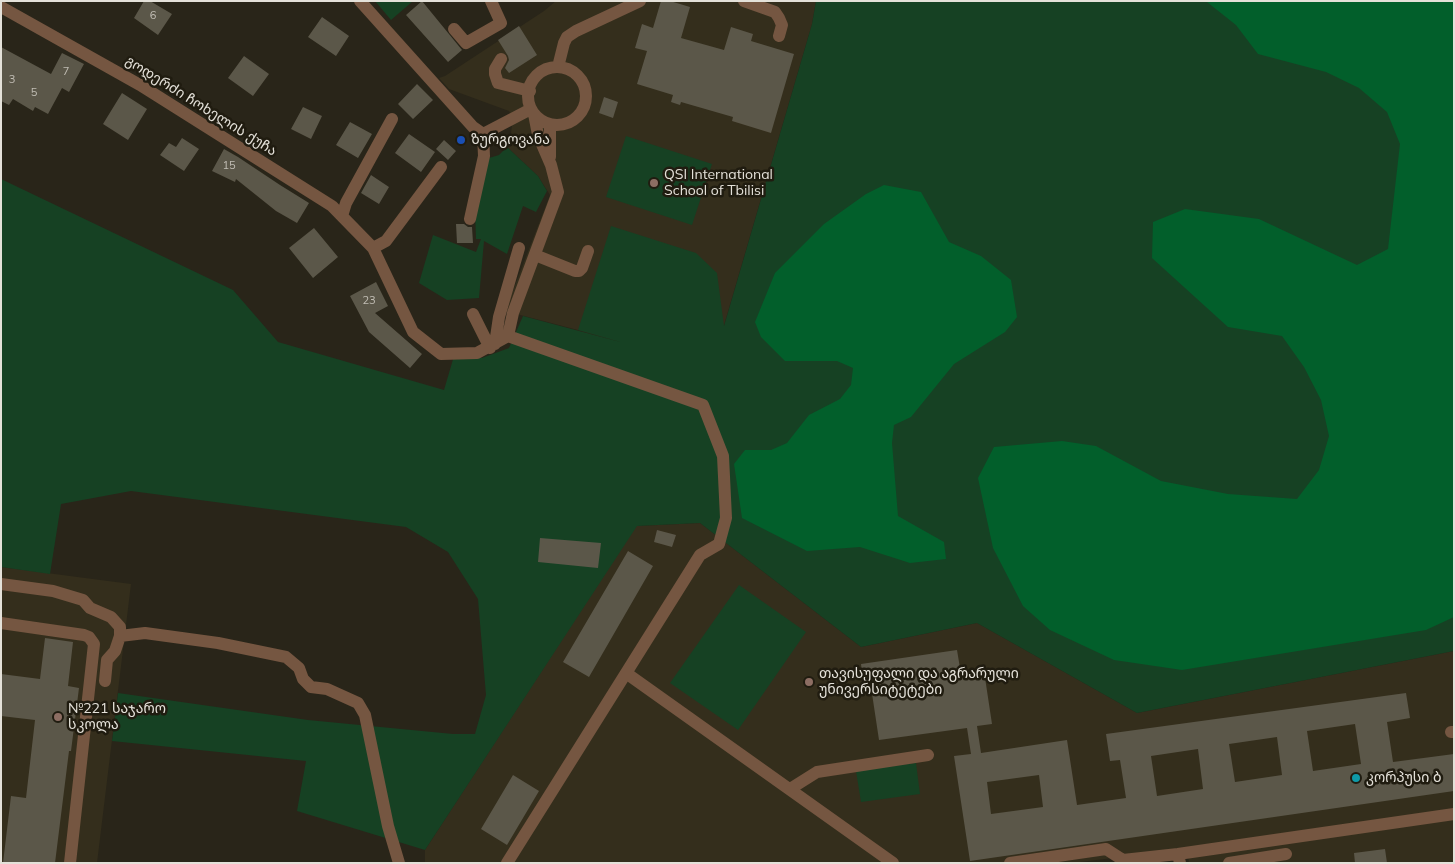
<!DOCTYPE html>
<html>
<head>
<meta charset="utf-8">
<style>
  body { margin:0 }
  #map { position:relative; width:1455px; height:864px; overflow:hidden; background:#292519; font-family:Mulish,sans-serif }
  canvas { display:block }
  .frame { position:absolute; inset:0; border:2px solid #e4e1d9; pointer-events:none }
</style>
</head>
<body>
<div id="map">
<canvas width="1455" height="864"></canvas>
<div class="frame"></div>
</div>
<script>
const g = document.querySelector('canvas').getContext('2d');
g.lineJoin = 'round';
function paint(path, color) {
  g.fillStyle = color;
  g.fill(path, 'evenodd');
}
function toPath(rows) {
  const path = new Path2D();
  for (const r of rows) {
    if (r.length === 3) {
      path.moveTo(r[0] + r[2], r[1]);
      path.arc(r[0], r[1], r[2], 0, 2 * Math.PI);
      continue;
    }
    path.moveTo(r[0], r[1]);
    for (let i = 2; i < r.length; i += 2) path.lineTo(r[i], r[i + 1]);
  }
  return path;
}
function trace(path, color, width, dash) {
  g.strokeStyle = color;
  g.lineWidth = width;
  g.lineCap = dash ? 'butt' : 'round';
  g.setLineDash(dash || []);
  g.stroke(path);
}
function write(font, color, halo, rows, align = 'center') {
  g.font = font + ' Mulish,"Noto Sans Georgian",sans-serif';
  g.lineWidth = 5;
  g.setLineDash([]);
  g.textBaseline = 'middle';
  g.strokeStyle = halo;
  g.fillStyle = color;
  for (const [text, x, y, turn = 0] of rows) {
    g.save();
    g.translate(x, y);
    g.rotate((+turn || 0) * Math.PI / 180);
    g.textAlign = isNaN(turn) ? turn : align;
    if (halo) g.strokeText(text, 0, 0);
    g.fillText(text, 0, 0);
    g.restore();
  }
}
const built = toPath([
  [556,1,816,1,812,24,715,356,696,363,578,330,505,311,550,195,538,176,507,147,511,133,513,118,509,111,449,89,439,78,445,76,544,11],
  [700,523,861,647,977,623,1137,713,1454,651,1454,863,1189,863,1187,849,1072,863,425,863,425,850,636,526],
  [1,567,131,584,97,863,1,863]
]);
const green = toPath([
  [375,1,413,1,391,20],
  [816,1,1454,1,1454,651,1137,713,977,623,861,647,700,523,637,526,425,850,297,811,306,761,112,741,118,693,308,720,453,734,475,734,486,695,478,599,448,552,406,527,131,491,61,504,50,574,1,567,1,179,233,290,278,342,444,390,454,356,482,358,509,348,523,316,624,343,578,330,611,226,696,253,717,273,724,326,812,24],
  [626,136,712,164,692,225,606,197],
  [507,147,538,176,547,191,536,212,523,206,507,254,484,241,479,298,447,300,419,283,433,235,476,252,481,239,476,239,475,209,489,158,499,155],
  [739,585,806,632,738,730,670,683],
  [916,763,920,794,861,802,856,771]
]);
const forest = toPath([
  [1200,1,1454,1,1454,617,1426,630,1182,670,1114,660,1050,630,1023,606,993,548,978,478,994,447,1062,441,1096,446,1161,481,1228,494,1297,499,1319,470,1329,436,1321,400,1304,367,1282,336,1228,327,1152,258,1153,222,1185,209,1259,219,1357,265,1388,249,1400,144,1387,112,1359,88,1326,72,1258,54,1236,25,1207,2],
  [884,185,921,192,949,242,981,256,1011,280,1017,317,1005,332,954,364,911,417,894,425,892,443,898,516,944,542,946,559,910,563,860,547,807,551,742,518,734,464,745,450,771,450,787,443,809,415,840,399,851,385,853,368,837,361,785,361,761,337,755,322,775,273,824,224,866,194]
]);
const building = toPath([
  [144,1,150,1,172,14,158,35,134,18],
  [422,1,462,50,448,62,406,15],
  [661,1,670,1,690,7,681,38,724,50,731,27,753,34,751,41,794,54,771,133,732,121,733,117,681,102,680,105,671,102,673,95,637,84,647,51,635,48,642,24,653,28],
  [322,17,349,36,336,56,308,37],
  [519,26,537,55,509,73,505,68,509,60,508,56,498,40],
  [1,47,51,74,62,53,84,64,69,92,62,88,48,114,35,107,33,111,13,99,9,105,1,101],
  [244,56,269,74,253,96,228,78],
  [417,84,433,100,413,119,398,104],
  [122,93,147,109,128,140,103,124],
  [604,97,618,102,613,118,599,113],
  [303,107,322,116,311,139,291,129],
  [350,122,372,134,358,158,336,145],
  [409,134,435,152,421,172,395,153],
  [182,138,199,149,184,171,160,155,169,143,176,147],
  [444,140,456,151,448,160,436,149],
  [224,149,238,157,280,185,309,203,297,223,276,211,236,179,235,182,212,171],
  [371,175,389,187,379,204,361,193],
  [456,224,464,224,468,227,472,227,473,243,457,243],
  [314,228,338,257,313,278,289,248],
  [376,282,388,306,375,313,422,354,410,368,369,332,350,296],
  [657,530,676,535,672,547,654,542],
  [540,538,601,543,598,568,538,562],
  [628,551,653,566,589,677,563,662],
  [45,638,73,642,68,686,79,688,71,751,69,751,55,863,3,863,11,796,26,798,35,720,1,716,1,674,40,679],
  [957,650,961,674,984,671,992,724,977,726,981,753,1067,740,1077,805,1126,798,1120,760,1110,761,1106,734,1406,693,1410,718,1387,722,1393,762,1454,754,1454,791,970,861,954,756,971,754,967,728,879,740,871,687,864,688,861,664],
  [1355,724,1361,764,1313,771,1307,731],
  [1277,737,1282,775,1235,782,1229,744],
  [1198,749,1203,789,1157,796,1151,756],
  [1039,775,1043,807,991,814,987,782],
  [513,775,539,791,507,845,481,829],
  [1385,849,1387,863,1355,863,1354,853]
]);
const minor = toPath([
  [360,1,473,127,483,134,531,109],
  [744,1,775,12,779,18,782,25,779,36],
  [1,7,140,85,332,206,373,248,413,332,441,354,477,353,508,336,703,405,723,456,726,518,719,544,700,555,507,863],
  [454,29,466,43,501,23,491,1],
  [501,59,495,69,495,74,498,83,530,91],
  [558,67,564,43,567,37,576,31,640,1],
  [557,96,29],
  [550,125,550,157],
  [342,216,346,203,392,119],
  [470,219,484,156,483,134],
  [373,248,386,241,441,167],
  [535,255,575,271,579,271,582,268,588,251],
  [473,314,490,348],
  [508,336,513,313,558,192,551,165,538,135,534,114],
  [495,344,499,317,519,248],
  [1,584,53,591,83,600,90,608,111,617,120,627,120,636,115,651,107,660,105,681],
  [1,623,84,635,89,637,94,644,70,863],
  [120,636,145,633,218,643,286,657,299,668,303,679,311,687,327,689,358,703,365,715,388,826,399,863],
  [626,673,893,863],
  [1451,732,1454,732],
  [790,789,817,772,928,755],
  [1010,863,1106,849,1123,860,1178,854],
  [1180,863,1178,854,1454,814],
  [1229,863,1286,854]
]);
const markers = [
  [461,140,5,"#1a4fb4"],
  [654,183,5,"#8d6e63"],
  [809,682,5,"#8d6e63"],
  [58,717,5,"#8d6e63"],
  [1356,778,5,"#0f9aa8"]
];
const numberNames = [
  ["6",153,16],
  ["7",66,72],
  ["3",12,80],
  ["5",34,93],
  ["15",229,166],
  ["23",369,301]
];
const streetNames = [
  ["გოდერძი ჩოხელის ქუჩა",201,106,32]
];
const poiNames = [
  ["ზურგოვანა",471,140],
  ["QSI International",664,175],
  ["School of Tbilisi",664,191],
  ["თავისუფალი და აგრარული",819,674],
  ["უნივერსიტეტები",819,690],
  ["№221 საჯარო",68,709],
  ["სკოლა",68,725],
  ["კორპუსი ბ",1366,778]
];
paint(built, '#342e1c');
paint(green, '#164123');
paint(forest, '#025f2b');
paint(building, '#5b5749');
trace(minor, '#755641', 12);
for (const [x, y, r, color] of markers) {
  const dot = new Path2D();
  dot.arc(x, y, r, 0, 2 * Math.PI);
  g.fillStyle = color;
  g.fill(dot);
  trace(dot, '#201c10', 2);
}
write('11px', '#c2beb5', null, numberNames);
write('14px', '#e4e1d9', '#201c10', streetNames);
write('14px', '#e4e1d9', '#201c10', poiNames, 'left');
</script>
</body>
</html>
